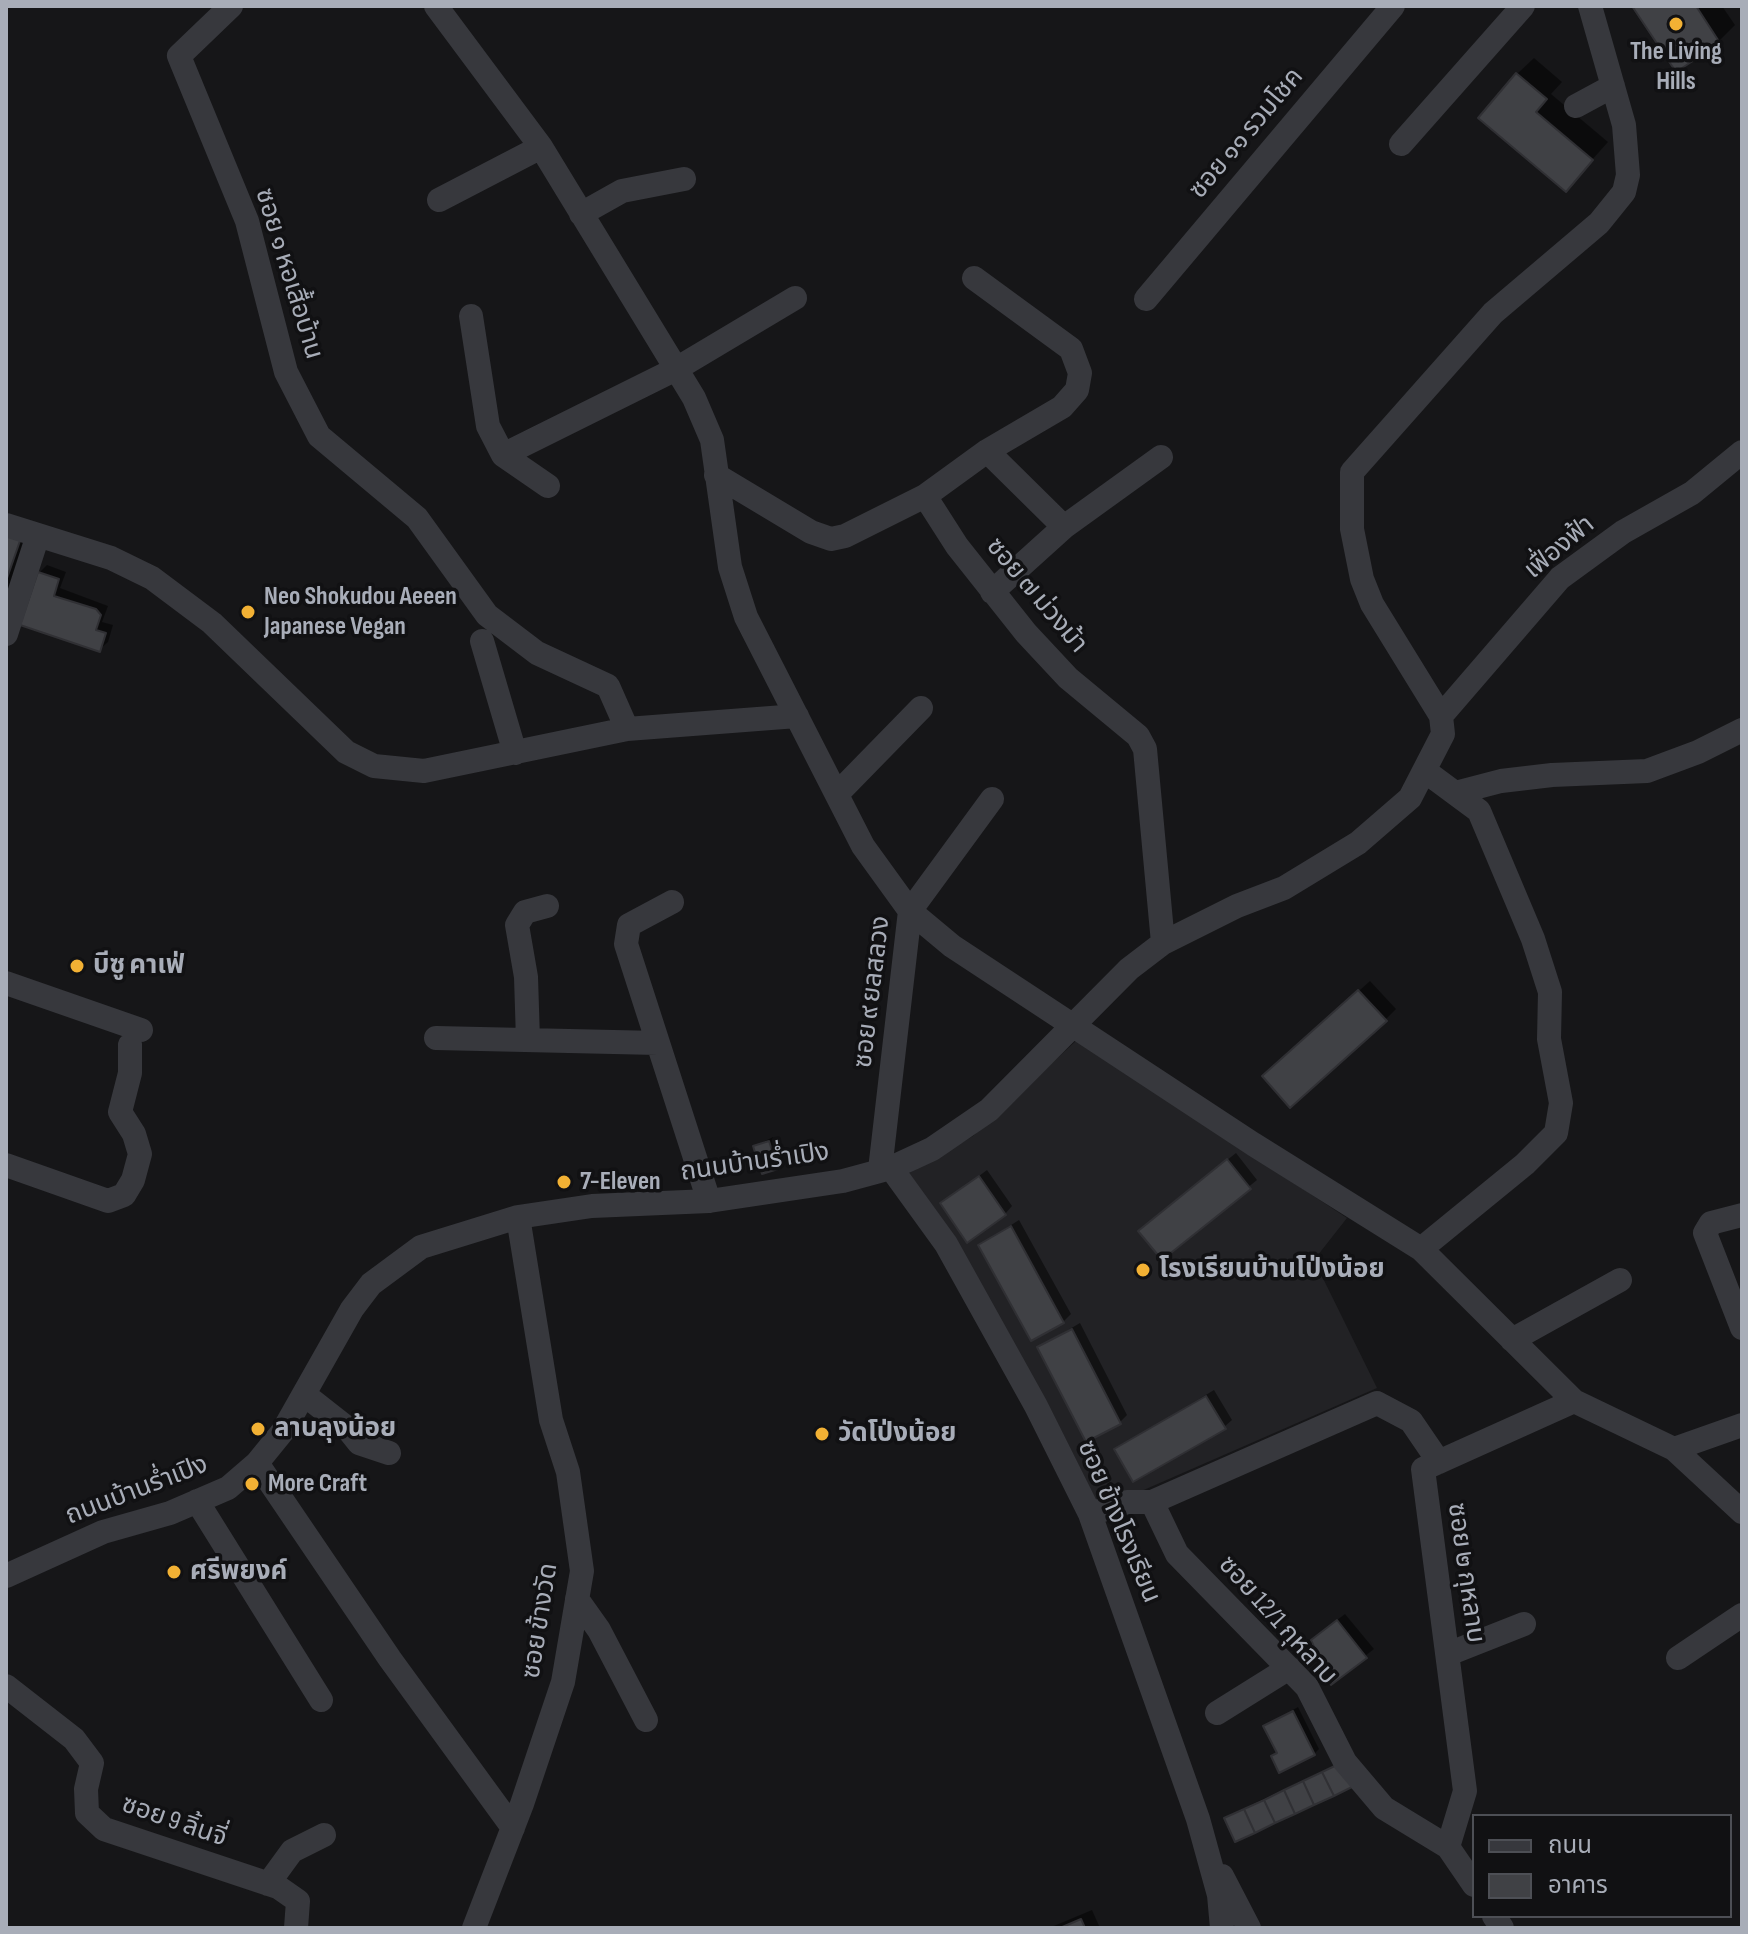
<!DOCTYPE html>
<html>
<head>
<meta charset="utf-8">
<style>
  body { margin:0 }
  #map { position:relative; width:1748px; height:1934px; overflow:hidden; background:#161618; font-family:"Sofia Sans Condensed","Noto Sans Thai",sans-serif }
  canvas { display:block }
  .frame { position:absolute; inset:0; border:8px solid #a8adb8; pointer-events:none }
  .legend { position:absolute; left:1472px; top:1814px; width:260px; height:104px; box-sizing:border-box; background:#111113; border:2px solid #4d4f55; margin:0; padding:10px 14px; list-style:none; font-size:24px; color:#a8adb8 }
  .legend li { display:flex; align-items:center; gap:16px; height:40px }
  .legend b { width:40px; border:2px solid #4d4f55 }
</style>
</head>
<body>
<div id="map">
<canvas width="1748" height="1934"></canvas>
<div class="frame"></div>
<ul class="legend">
<li><b style="height:10px;background:#37383d"></b>ถนน</li>
<li><b style="height:22px;background:#404145"></b>อาคาร</li>
</ul>
</div>
<script>
const g = document.querySelector('canvas').getContext('2d');
g.lineJoin = 'round';
function paint(path, color) {
  g.fillStyle = color;
  g.fill(path, 'evenodd');
}
function toPath(rows) {
  const path = new Path2D();
  for (const r of rows) {
    path.moveTo(r[0], r[1]);
    for (let i = 2; i < r.length; i += 2) path.lineTo(r[i], r[i + 1]);
  }
  return path;
}
function trace(path, color, width, dash) {
  g.strokeStyle = color;
  g.lineWidth = width;
  g.lineCap = dash ? 'butt' : 'round';
  g.setLineDash(dash || []);
  g.stroke(path);
}
function write(font, color, halo, rows, align = 'center') {
  g.font = font + ' "Sofia Sans Condensed","Noto Sans Thai",sans-serif';
  g.lineWidth = 7;
  g.setLineDash([]);
  g.textBaseline = 'middle';
  g.strokeStyle = halo;
  g.fillStyle = color;
  for (const [text, x, y, turn = 0] of rows) {
    g.save();
    g.translate(x, y);
    g.rotate((+turn || 0) * Math.PI / 180);
    g.textAlign = isNaN(turn) ? turn : align;
    if (halo) g.strokeText(text, 0, 0);
    g.fillText(text, 0, 0);
    g.restore();
  }
}
const built = toPath([
  [1077,1040,1347,1218,1314,1260,1377,1388,1098,1510,906,1175,973,1136]
]);
const shadow = toPath([
  [1635,6,1722,6,1735,25,1719,41],
  [1534,58,1562,82,1551,94,1608,142,1566,189,1517,74],
  [6,522,30,527,6,598],
  [47,565,66,572,60,588,108,606,102,622,113,625,108,642,100,649,23,624,39,573],
  [1370,981,1396,1009,1385,1020,1275,1066],
  [773,1137,782,1162,777,1167,755,1146],
  [1236,1153,1257,1180,1162,1257,1148,1223],
  [987,1170,1012,1206,1005,1214,942,1204],
  [1019,1220,1071,1314,1063,1322,980,1245],
  [1080,1323,1127,1415,1120,1422,1039,1347],
  [1214,1390,1232,1420,1224,1427,1116,1449],
  [1345,1614,1374,1649,1332,1682,1321,1632],
  [1298,1707,1319,1749,1314,1754,1273,1756,1278,1751,1265,1726],
  [1346,1760,1356,1781,1227,1819,1231,1814],
  [1092,1910,1100,1928,1049,1928]
]);
const building = toPath([
  [1632,6,1696,6,1720,43,1676,72,1632,6],
  [1516,73,1547,99,1536,112,1593,160,1566,192,1478,118,1516,73],
  [6,533,21,538,6,581,6,533],
  [38,572,59,579,54,596,96,609,101,615,96,630,106,633,100,652,20,625,38,572],
  [1358,990,1387,1021,1290,1108,1262,1076,1358,990],
  [769,1141,778,1169,762,1174,753,1146,769,1141],
  [1227,1159,1251,1189,1162,1260,1138,1231,1227,1159],
  [979,1176,1006,1215,967,1243,940,1203,979,1176],
  [1011,1226,1064,1323,1031,1341,978,1245,1011,1226],
  [1072,1329,1121,1424,1086,1442,1037,1347,1072,1329],
  [1206,1396,1226,1429,1133,1482,1114,1449,1206,1396],
  [1337,1620,1367,1658,1331,1685,1311,1640,1337,1620],
  [1293,1711,1315,1755,1279,1773,1271,1756,1277,1753,1263,1726,1293,1711],
  [1341,1763,1352,1787,1334,1796,1322,1772,1341,1763],
  [1322,1772,1334,1796,1314,1805,1303,1781,1322,1772],
  [1303,1781,1314,1805,1295,1814,1284,1790,1303,1781],
  [1284,1790,1295,1814,1275,1823,1264,1800,1284,1790],
  [1264,1800,1275,1823,1255,1833,1244,1809,1264,1800],
  [1244,1809,1255,1833,1235,1842,1224,1818,1244,1809],
  [1081,1919,1085,1928,1060,1928,1081,1919]
]);
const minor = toPath([
  [231,6,179,56,247,221,286,372,319,436,417,518,487,615,537,653,608,686,627,729],
  [436,6,541,147,694,398,712,440,730,567,746,617,863,846,910,911,952,946,1253,1144,1421,1249,1574,1401,1674,1449,1742,1512],
  [1576,106,1613,86],
  [1401,144,1523,6],
  [439,200,541,147],
  [581,214,622,191,684,179],
  [1146,299,1393,6],
  [471,316,488,426,503,455,548,486],
  [987,451,1064,527,992,592],
  [503,455,676,369,795,298],
  [716,475,811,532,831,539,845,536,925,496,987,451,1062,407,1077,390,1080,373,1071,349,974,278],
  [925,496,957,546,1026,633,1068,678,1138,736,1145,749,1163,943],
  [6,525,111,558,152,578,212,623,346,752,374,766,424,771,627,729,797,716],
  [1064,527,1161,457],
  [6,634,38,535],
  [482,641,515,753],
  [1441,716,1560,578,1623,532,1692,493,1742,452],
  [1455,793,1501,781,1552,775,1647,771,1698,752,1742,730],
  [837,794,921,708],
  [6,983,141,1030],
  [436,1038,658,1043,709,1201],
  [528,1040,526,977,517,925,525,912,547,906],
  [658,1043,626,944,629,925,672,902],
  [6,1165,108,1201,124,1195,133,1180,140,1154,134,1134,120,1112,130,1073,130,1045],
  [891,1168,946,1244,1036,1406,1090,1514,1198,1819,1219,1895,1222,1928],
  [880,1170,910,911,992,799],
  [1742,1215,1711,1223,1705,1233,1742,1328],
  [1421,1249,1525,1164,1556,1133,1561,1103,1549,1039,1550,992,1533,939,1479,811,1425,771],
  [1512,1340,1620,1280],
  [305,1395,347,1428,359,1443,389,1453],
  [1674,1449,1742,1425],
  [257,1463,390,1659,513,1828],
  [197,1501,321,1700],
  [1152,1502,1177,1554,1307,1687,1345,1762,1384,1808,1448,1847,1474,1885],
  [1090,1514,1127,1502,1152,1502,1377,1403,1411,1421,1439,1462],
  [6,1576,103,1532,170,1513,228,1488,257,1463,283,1431,352,1309,371,1284,421,1247,518,1217,592,1206,709,1201,843,1181,891,1168,932,1149,989,1110,1129,969,1163,943,1237,906,1284,888,1358,843,1410,798,1443,734,1441,716,1372,604,1362,579,1352,529,1352,472,1493,313,1599,223,1624,192,1628,175,1624,125,1590,6],
  [577,1599,599,1630,646,1720],
  [1448,1654,1524,1624],
  [1678,1658,1742,1615],
  [6,1686,74,1739,92,1763,86,1789,87,1813,104,1829,278,1887,298,1901,296,1928],
  [1217,1713,1289,1668],
  [1448,1847,1465,1791,1423,1469,1574,1401],
  [1222,1876,1249,1928],
  [268,1884,292,1851,324,1835],
  [1494,1916,1502,1928],
  [474,1928,522,1804,563,1682,582,1571,568,1472,551,1420,518,1217]
]);
const markers = [
  [1676,24,8,"#f2b134"],
  [248,612,8,"#f2b134"],
  [77,966,8,"#f2b134"],
  [564,1182,8,"#f2b134"],
  [1143,1270,8,"#f2b134"],
  [258,1429,8,"#f2b134"],
  [822,1434,8,"#f2b134"],
  [252,1484,8,"#f2b134"],
  [174,1572,8,"#f2b134"]
];
const poiNames = [
  ["The Living",1676,52,"center"],
  ["Hills",1676,82,"center"],
  ["Neo Shokudou Aeeen",264,597],
  ["Japanese Vegan",264,627],
  ["บีซู คาเฟ่",93,966],
  ["7-Eleven",580,1182],
  ["โรงเรียนบ้านโป่งน้อย",1159,1270],
  ["ลาบลุงน้อย",274,1429],
  ["วัดโป่งน้อย",838,1434],
  ["More Craft",268,1484],
  ["ศรีพยงค์",190,1572]
];
const streetNames = [
  ["ซอย ๑๑ รวมโชค",1247,134,-50],
  ["ซอย ๑ หอเสื้อบ้าน",288,274,73],
  ["เฟื่องฟ้า",1560,548,-40],
  ["ซอย ๗ ม่วงม้า",1036,596,50],
  ["ซอย ๙ ยลสลวง",873,992,-83],
  ["ถนนบ้านร่ำเปิง",755,1163,-8],
  ["ถนนบ้านร่ำเปิง",137,1491,-21],
  ["ซอย ข้างโรงเรียน",1118,1522,67],
  ["ซอย ๒ กุหลาบ",1465,1573,82],
  ["ซอย ข้างวัด",541,1621,-81],
  ["ซอย 12/1 กุหลาบ",1277,1621,48],
  ["ซอย 9 ลิ้นจี่",174,1822,19]
];
paint(built, '#222225');
paint(shadow, '#0007');
paint(building, '#404145');
trace(building, '#303034', 2);
trace(minor, '#37383d', 24);
for (const [x, y, r, color] of markers) {
  const dot = new Path2D();
  dot.arc(x, y, r, 0, 2 * Math.PI);
  g.fillStyle = color;
  g.fill(dot);
  trace(dot, '#111113', 3);
}
write('bold 26px', '#a8adb8', '#111113', poiNames, 'left');
write('26px', '#a8adb8', '#111113', streetNames);
</script>
</body>
</html>
